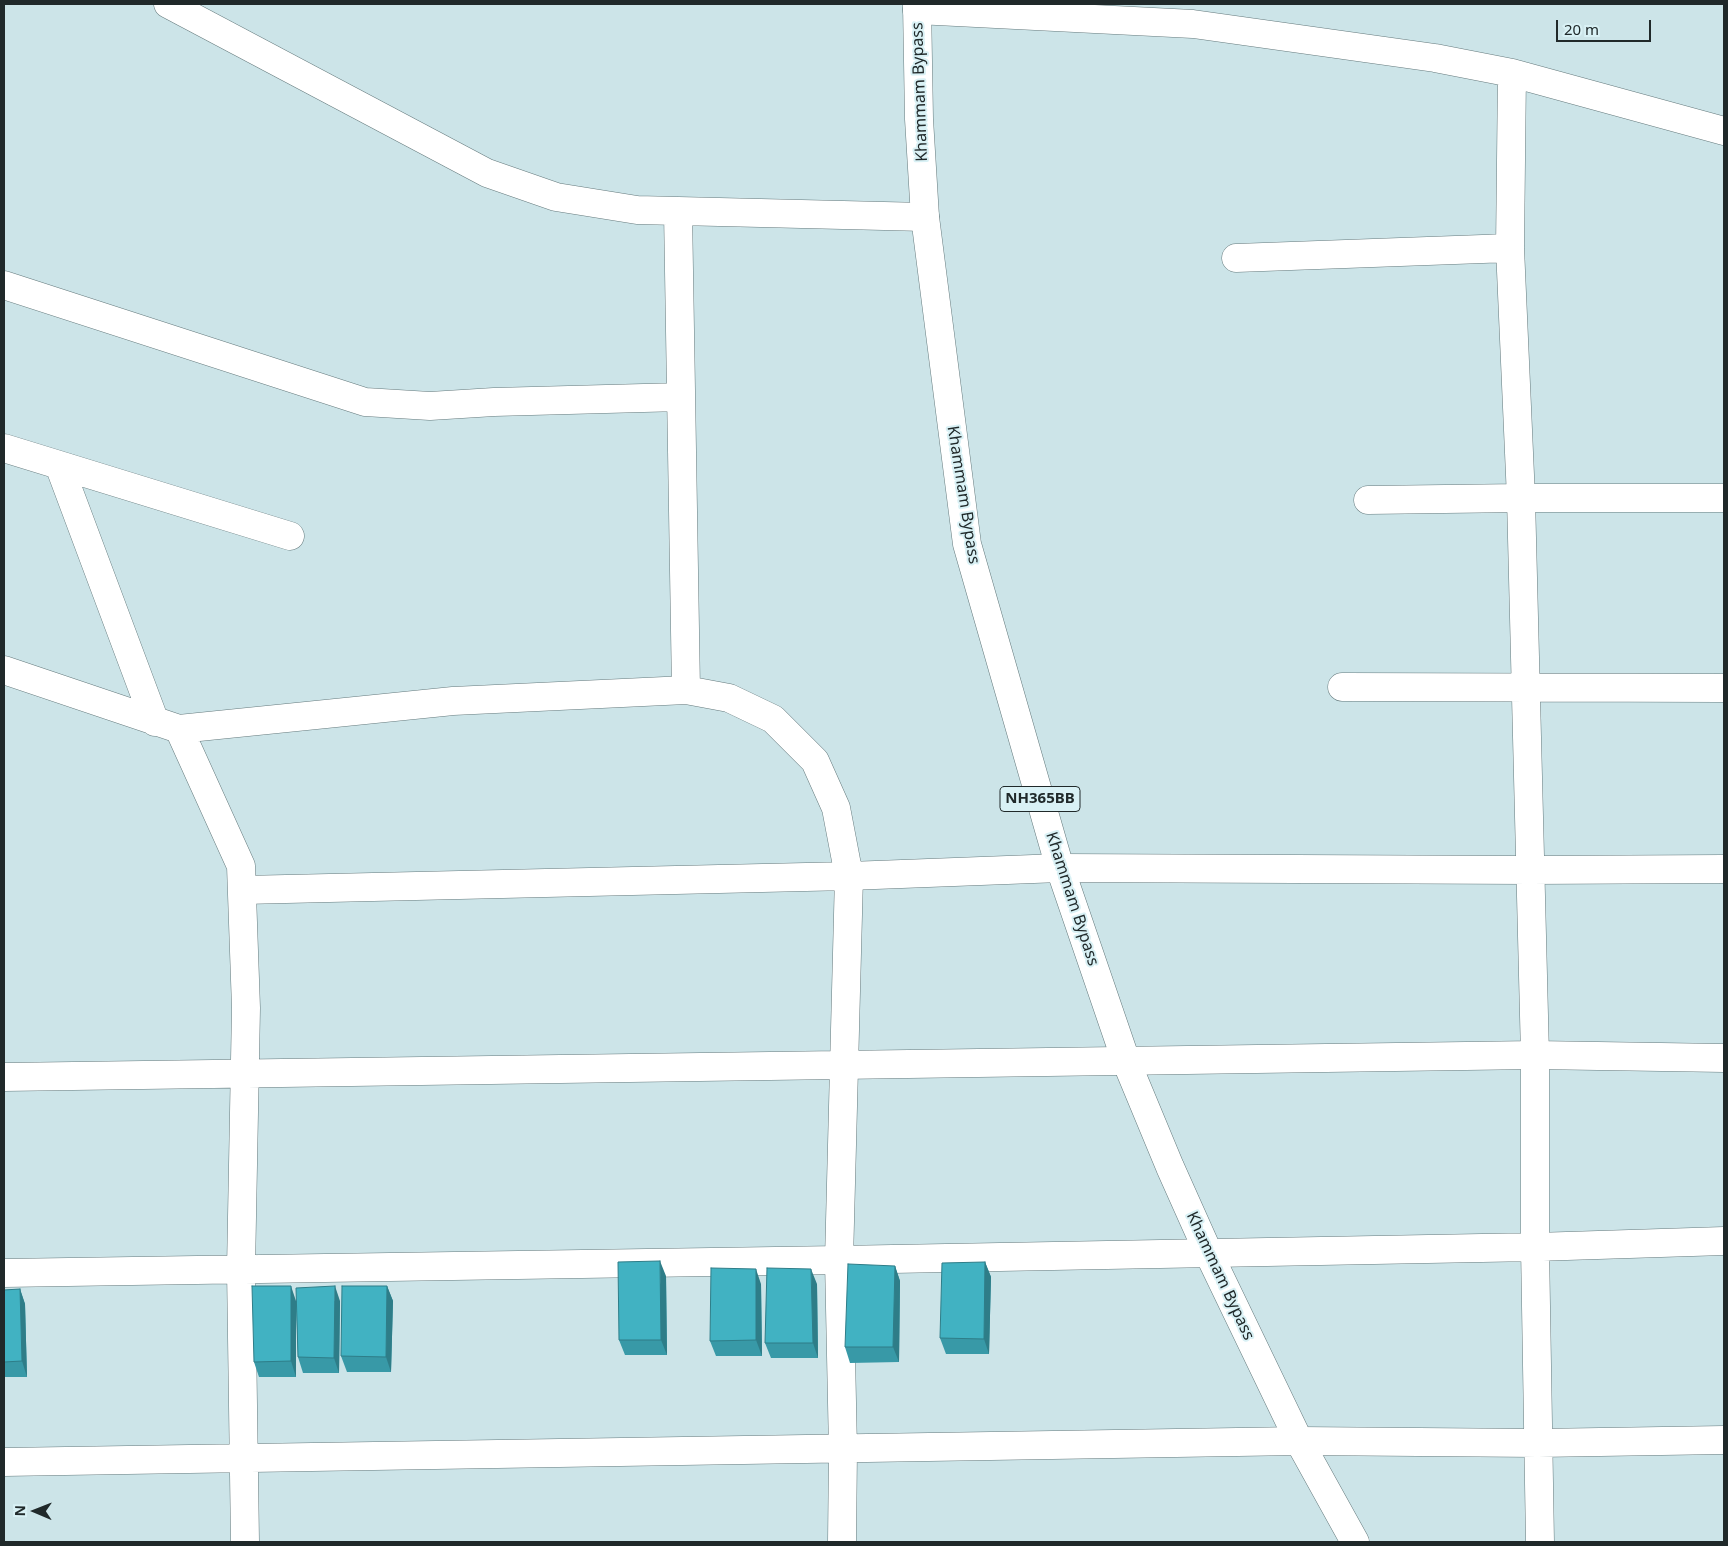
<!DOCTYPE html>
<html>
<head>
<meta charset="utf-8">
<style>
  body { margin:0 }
  #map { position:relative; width:1728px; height:1546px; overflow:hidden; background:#cce4e8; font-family:"Noto Sans",sans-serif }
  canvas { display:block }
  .frame { position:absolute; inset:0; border:5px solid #20292a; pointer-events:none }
  .north { position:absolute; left:10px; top:1486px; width:50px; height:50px; -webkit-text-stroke:4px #d9f1f5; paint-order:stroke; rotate:271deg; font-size:14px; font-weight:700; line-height:20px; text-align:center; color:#20292a }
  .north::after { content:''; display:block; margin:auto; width:18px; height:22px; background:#20292a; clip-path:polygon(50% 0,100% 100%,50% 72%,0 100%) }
  .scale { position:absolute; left:1556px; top:20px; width:95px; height:22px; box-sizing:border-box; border:2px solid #20292a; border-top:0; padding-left:6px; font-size:15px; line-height:18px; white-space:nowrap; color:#20292a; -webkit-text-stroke:4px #d9f1f5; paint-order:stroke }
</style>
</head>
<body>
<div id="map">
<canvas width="1728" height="1546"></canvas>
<div class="frame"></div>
<div class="north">N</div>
<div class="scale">20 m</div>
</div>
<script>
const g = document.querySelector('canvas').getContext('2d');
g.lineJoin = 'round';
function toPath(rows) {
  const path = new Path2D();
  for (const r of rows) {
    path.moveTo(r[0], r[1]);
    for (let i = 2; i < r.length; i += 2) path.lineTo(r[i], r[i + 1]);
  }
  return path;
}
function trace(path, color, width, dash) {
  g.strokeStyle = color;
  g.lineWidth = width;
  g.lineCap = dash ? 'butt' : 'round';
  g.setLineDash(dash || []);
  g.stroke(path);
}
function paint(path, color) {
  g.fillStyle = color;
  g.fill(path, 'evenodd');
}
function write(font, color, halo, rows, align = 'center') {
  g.font = font + ' "Noto Sans",sans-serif';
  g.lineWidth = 4;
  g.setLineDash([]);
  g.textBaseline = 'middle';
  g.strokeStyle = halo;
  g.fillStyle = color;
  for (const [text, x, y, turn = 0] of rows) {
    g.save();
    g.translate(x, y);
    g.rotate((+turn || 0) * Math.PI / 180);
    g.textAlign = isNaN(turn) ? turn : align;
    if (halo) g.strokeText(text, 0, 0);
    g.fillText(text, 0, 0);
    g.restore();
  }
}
const minor = toPath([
  [168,4,487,173,556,197,637,210,925,217],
  [917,10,1193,24,1435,58,1512,73,1724,131],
  [1512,73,1510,248,1521,498,1535,1055,1535,1247,1540,1542],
  [678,211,686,690],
  [1236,258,1510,248],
  [4,285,365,402,430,406,494,402,681,397],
  [4,448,290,536],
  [59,465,155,722],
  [1368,500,1521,498,1724,498],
  [4,670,179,729,241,866,246,1008,241,1269,245,1542],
  [1342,687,1724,688],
  [179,729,453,701,686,690,729,698,773,719,815,761,836,808,849,876,839,1260,843,1450,842,1542],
  [243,890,849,876,1060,868,1530,870,1724,869],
  [4,1077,1535,1055,1724,1058],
  [4,1273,839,1260,1535,1247,1724,1241],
  [4,1462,1299,1441,1538,1443,1724,1440]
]);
const highway = toPath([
  [917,4,919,119,925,217,967,544,1060,868,1126,1061,1170,1167,1208,1252,1299,1441,1355,1542]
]);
const wall = toPath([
  [985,1262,991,1277,989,1354,946,1354,940,1338],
  [895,1266,900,1281,899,1362,850,1363,845,1347],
  [666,1276,667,1355,625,1355,619,1340],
  [761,1284,762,1356,716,1356,710,1341],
  [817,1284,818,1358,771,1358,765,1343],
  [387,1286,393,1301,391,1372,347,1372,341,1356],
  [20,1289,25,1304,27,1377,4,1377,4,1290],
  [296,1301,340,1301,339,1373,303,1373,298,1357,296,1303,296,1377,259,1377,254,1362]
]);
const shadedWall = toPath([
  [660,1261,666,1276,667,1355,661,1340],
  [985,1262,991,1277,989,1354,984,1339],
  [895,1266,900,1281,899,1362,893,1347],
  [756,1269,761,1284,762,1356,756,1340],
  [811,1269,817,1284,818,1358,813,1343],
  [291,1286,296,1301,296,1377,291,1361],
  [335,1286,340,1301,339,1373,334,1358],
  [387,1286,393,1301,391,1372,386,1357],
  [20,1289,25,1304,27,1377,22,1361]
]);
const building = toPath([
  [660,1261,661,1340,619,1340,618,1262,660,1261],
  [985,1262,984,1339,940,1338,942,1263,985,1262],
  [848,1264,895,1266,893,1347,845,1347,848,1264],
  [711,1268,756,1269,756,1340,710,1341,711,1268],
  [767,1268,811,1269,813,1343,765,1343,767,1268],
  [252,1286,291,1286,291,1361,254,1362,252,1286],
  [335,1286,334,1358,298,1357,296,1288,335,1286],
  [342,1286,387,1286,386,1357,341,1356,342,1286],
  [20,1289,22,1361,4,1362,4,1290,20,1289]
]);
const shields = [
  [1040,799,80]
];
const shieldNames = [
  ["NH365BB",1040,799]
];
const streetNames = [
  ["Khammam Bypass",920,92,-92],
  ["Khammam Bypass",963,495,81],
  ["Khammam Bypass",1072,899,72],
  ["Khammam Bypass",1220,1276,65]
];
trace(minor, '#657a7d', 29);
trace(highway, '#657a7d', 29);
trace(minor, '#fff', 28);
trace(highway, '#fff', 28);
paint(wall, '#3899a7');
paint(shadedWall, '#2e7d88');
paint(building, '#41b2c2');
trace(building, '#2e7d88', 1);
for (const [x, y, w] of shields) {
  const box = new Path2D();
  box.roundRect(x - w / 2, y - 12.5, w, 25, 4);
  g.fillStyle = '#d9f1f5';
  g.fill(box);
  trace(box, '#20292a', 1);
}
write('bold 15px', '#20292a', null, shieldNames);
write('16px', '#20292a', '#d9f1f5', streetNames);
</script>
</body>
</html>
